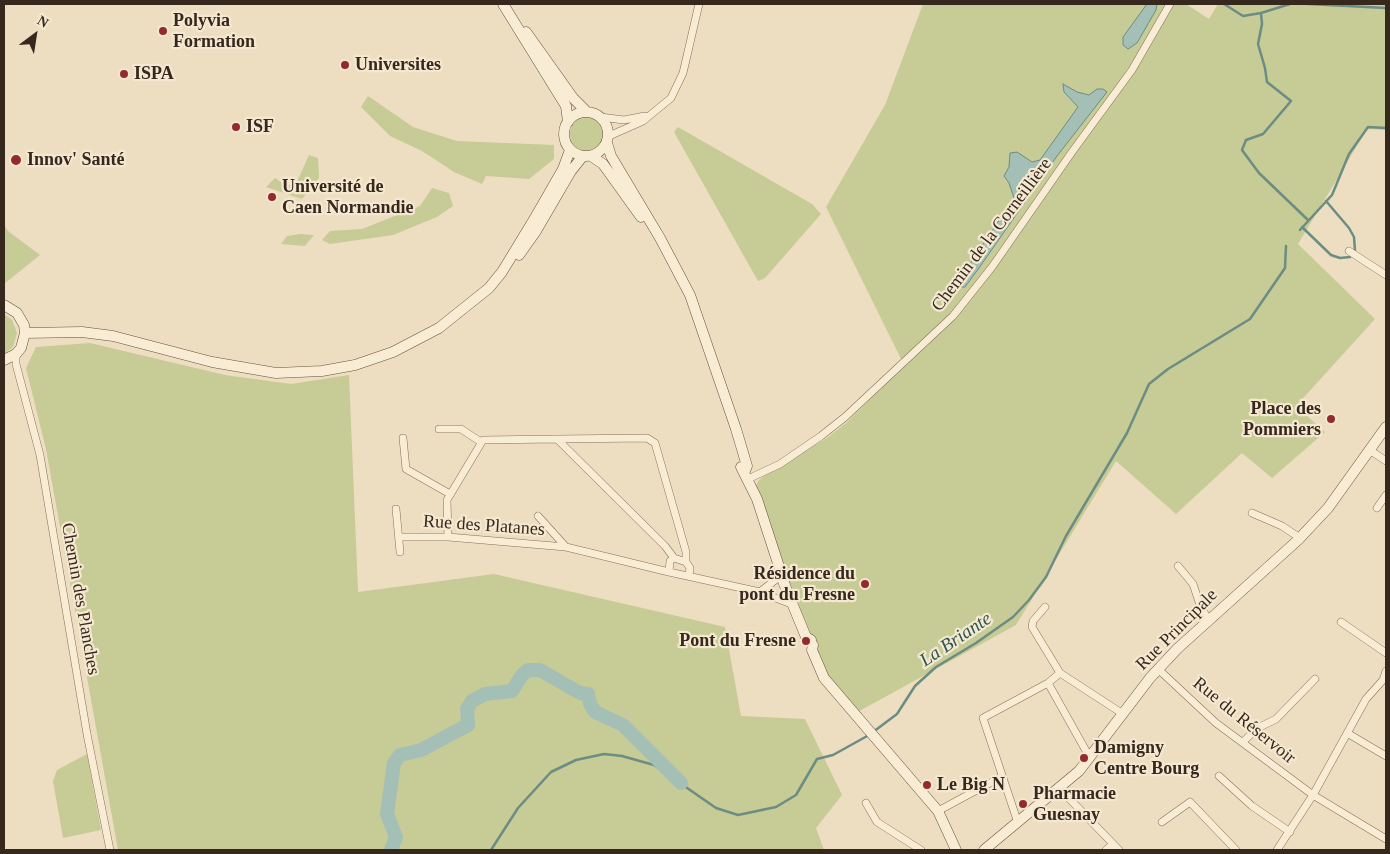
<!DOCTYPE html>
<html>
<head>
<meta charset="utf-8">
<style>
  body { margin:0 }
  #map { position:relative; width:1390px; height:854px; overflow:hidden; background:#eddec1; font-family:"Times New Roman",serif }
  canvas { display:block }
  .frame { position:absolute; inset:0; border:5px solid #36281d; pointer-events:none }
  .north { position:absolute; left:10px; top:10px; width:50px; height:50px; -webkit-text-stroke:4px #f5e8d1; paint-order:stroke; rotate:31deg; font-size:14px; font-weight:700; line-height:20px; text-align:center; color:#36281d }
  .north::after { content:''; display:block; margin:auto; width:18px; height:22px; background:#36281d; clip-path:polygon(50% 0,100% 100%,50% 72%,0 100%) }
</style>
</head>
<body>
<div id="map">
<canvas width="1390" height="854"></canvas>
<div class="frame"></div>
<div class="north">N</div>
</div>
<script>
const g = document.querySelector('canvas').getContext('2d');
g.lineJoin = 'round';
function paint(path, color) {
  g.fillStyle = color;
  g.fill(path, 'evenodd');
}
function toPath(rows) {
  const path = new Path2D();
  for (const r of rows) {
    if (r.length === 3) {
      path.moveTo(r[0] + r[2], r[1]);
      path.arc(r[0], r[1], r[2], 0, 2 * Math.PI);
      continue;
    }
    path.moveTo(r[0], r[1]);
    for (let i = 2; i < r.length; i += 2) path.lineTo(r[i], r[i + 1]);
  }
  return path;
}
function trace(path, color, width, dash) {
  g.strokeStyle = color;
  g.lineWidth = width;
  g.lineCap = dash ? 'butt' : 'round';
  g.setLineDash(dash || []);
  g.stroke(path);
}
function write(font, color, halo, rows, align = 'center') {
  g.font = font + ' "Times New Roman",serif';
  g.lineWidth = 4.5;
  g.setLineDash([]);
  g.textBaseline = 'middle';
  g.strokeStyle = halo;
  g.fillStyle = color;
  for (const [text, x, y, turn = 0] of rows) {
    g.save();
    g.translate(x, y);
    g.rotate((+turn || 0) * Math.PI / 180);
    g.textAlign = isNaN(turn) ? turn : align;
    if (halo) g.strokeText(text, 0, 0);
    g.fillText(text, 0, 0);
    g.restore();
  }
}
const green = toPath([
  [923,4,1186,4,1209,19,1218,4,1386,4,1386,130,1367,129,1298,244,1375,319,1296,406,1325,432,1272,478,1242,453,1176,514,1116,461,1016,625,854,714,826,672,779,556,755,487,759,480,766,474,827,438,846,423,904,365,826,207,885,105],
  [368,96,413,127,457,141,554,145,554,159,529,179,486,176,482,184,454,172,422,151,390,136,361,107],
  [587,134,17],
  [678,127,812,204,821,214,765,278,758,281,674,132],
  [309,155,318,158,319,178,302,199,266,187,275,178,285,185,296,184],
  [432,188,449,193,453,206,437,217,393,235,330,244,322,240,330,231,362,229,420,206],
  [4,225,8,231,40,255,4,284],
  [301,234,314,235,305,246,281,244,287,236],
  [4,314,12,320,17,333,13,347,4,354],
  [90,343,225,375,291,384,349,375,358,592,494,574,725,627,741,716,805,719,842,795,816,828,824,850,118,850,46,449,26,368,36,347],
  [87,754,101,830,63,838,53,781,57,770]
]);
const water = toPath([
  [1147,4,1157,4,1156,10,1137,43,1128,49,1123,45,1123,37,1147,4],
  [1063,84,1077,92,1089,95,1097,89,1103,89,1107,92,1057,156,979,268,965,287,960,287,960,279,1014,198,1009,183,1004,176,1009,167,1010,153,1017,152,1032,162,1040,160,1078,107,1064,92,1063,84]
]);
const stream = toPath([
  [1224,4,1243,16,1261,13,1262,24,1258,44,1265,68,1267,82,1291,101,1263,134,1246,140,1242,150,1259,173,1308,220],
  [1308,4,1386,8],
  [1261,13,1290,4],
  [1302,227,1331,255,1340,258,1350,257,1355,251,1354,237,1349,228,1326,201],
  [1300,230,1332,195,1349,154,1368,127,1386,128],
  [873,732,897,714,915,686,936,667,976,643,1013,617,1029,600,1046,577,1066,536,1127,433,1149,384,1168,369,1250,319,1285,268,1286,246],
  [491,850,518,808,551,772,576,760,604,754,622,756,654,765,716,808,738,815,776,807,796,795,817,759,833,755,869,735]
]);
const river = toPath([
  [391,850,396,837,387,814,394,763,400,755,421,750,468,725,467,709,472,701,485,694,512,691,522,675,528,670,540,670,580,693,588,694,590,704,595,712,623,725,681,783]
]);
const street = toPath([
  [600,117,624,120,645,116],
  [609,136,643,121,671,98,683,73,699,4],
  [1349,251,1386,275],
  [16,354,16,364,40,455,87,734,110,850],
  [439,429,461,429,481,442],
  [403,438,406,469,450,494],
  [557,439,647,438,655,443,686,552,686,562],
  [1371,451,1386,461],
  [748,479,780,464,821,436,845,417,953,316,992,267,1072,152,1132,70,1170,4],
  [1377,508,1386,495],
  [396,509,400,552],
  [1252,513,1282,526,1300,538],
  [538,516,566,547],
  [399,537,448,537,566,547,669,572],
  [448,537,447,500,483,440,557,439,665,546,674,558],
  [1178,566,1193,584,1201,608,1209,620],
  [689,575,690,568,686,562,674,558,670,561,669,572,760,592,794,605],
  [760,592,779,577],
  [1045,607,1033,621,1032,627,1060,673],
  [1341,622,1386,653],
  [1158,669,1216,723,1313,795,1386,839],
  [1048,683,1090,758],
  [1347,733,1386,756],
  [1243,742,1256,729,1276,719,1315,679],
  [1219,776,1252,806,1290,832],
  [1060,789,1119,850],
  [866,803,877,822,921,850],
  [938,811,1001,777],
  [1162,822,1190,802,1236,850],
  [1018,823,983,718,1048,683,1060,673,1123,714],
  [1106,850,1113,844],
  [1277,850,1313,795,1366,699,1383,680,1386,671]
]);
const secondary = toPath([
  [503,4,566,106,568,122],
  [526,32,573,98,586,111],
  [586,134,22],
  [607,143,611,156,660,238,690,295,736,429,747,466,745,471],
  [591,156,603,164,641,217],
  [519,255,536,231,571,171,583,156],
  [4,305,17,313,24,325,25,333,21,348,16,354,4,360],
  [25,333,82,332,113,336,212,362,276,373,322,371,355,365,393,352,439,328,489,288,502,272,536,216,563,169,570,150],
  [741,467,757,499,785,585],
  [783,581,806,637,811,640],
  [813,645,812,650,824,678,938,811,956,850],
  [984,850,1079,771,1150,678,1177,649,1298,540,1328,508,1386,427]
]);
const markers = [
  [163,31,5,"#942a30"],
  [345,65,5,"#942a30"],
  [124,74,5,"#942a30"],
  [236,127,5,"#942a30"],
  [16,160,6,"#942a30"],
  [272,197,5,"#942a30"],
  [1331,419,5,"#942a30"],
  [865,584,5,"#942a30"],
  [806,641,5,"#942a30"],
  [1084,758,5,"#942a30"],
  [927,785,5,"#942a30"],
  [1023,804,5,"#942a30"]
];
const poiNames = [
  ["Polyvia",173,21],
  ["Formation",173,42],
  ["Universites",355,65],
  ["ISPA",134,74],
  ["ISF",246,127],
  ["Innov' Santé",27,160],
  ["Université de",282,187],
  ["Caen Normandie",282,208],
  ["Place des",1321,409,"right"],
  ["Pommiers",1321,430,"right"],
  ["Résidence du",855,574,"right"],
  ["pont du Fresne",855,595,"right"],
  ["Pont du Fresne",796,641,"right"],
  ["Damigny",1094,748],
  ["Centre Bourg",1094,769],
  ["Le Big N",937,785],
  ["Pharmacie",1033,794],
  ["Guesnay",1033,815]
];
const streetNames = [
  ["Chemin de la Corneillière",992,235,-53],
  ["Rue des Platanes",484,526,4],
  ["Chemin des Planches",80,599,80],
  ["Rue Principale",1177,630,-45],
  ["Rue du Réservoir",1244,721,39]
];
const waterNames = [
  ["La Briante",956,640,-34]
];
paint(green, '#c7cb95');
paint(water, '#a4c0b6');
trace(water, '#6b8d83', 1);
trace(stream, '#6b8d83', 2.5);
trace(river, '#a4c0b6', 14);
trace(street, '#866f59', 8);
trace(secondary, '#68503c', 11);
trace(street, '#f8ecd4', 7);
trace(secondary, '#f8ecd4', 10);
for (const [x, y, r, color] of markers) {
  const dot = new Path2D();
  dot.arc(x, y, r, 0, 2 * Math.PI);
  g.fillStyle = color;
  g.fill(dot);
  trace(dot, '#f5e8d1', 2);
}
write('bold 18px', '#36281d', '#f5e8d1', poiNames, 'left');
write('18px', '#36281d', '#f5e8d1', streetNames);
write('italic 19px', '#2d5651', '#f5e8d1', waterNames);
</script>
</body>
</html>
